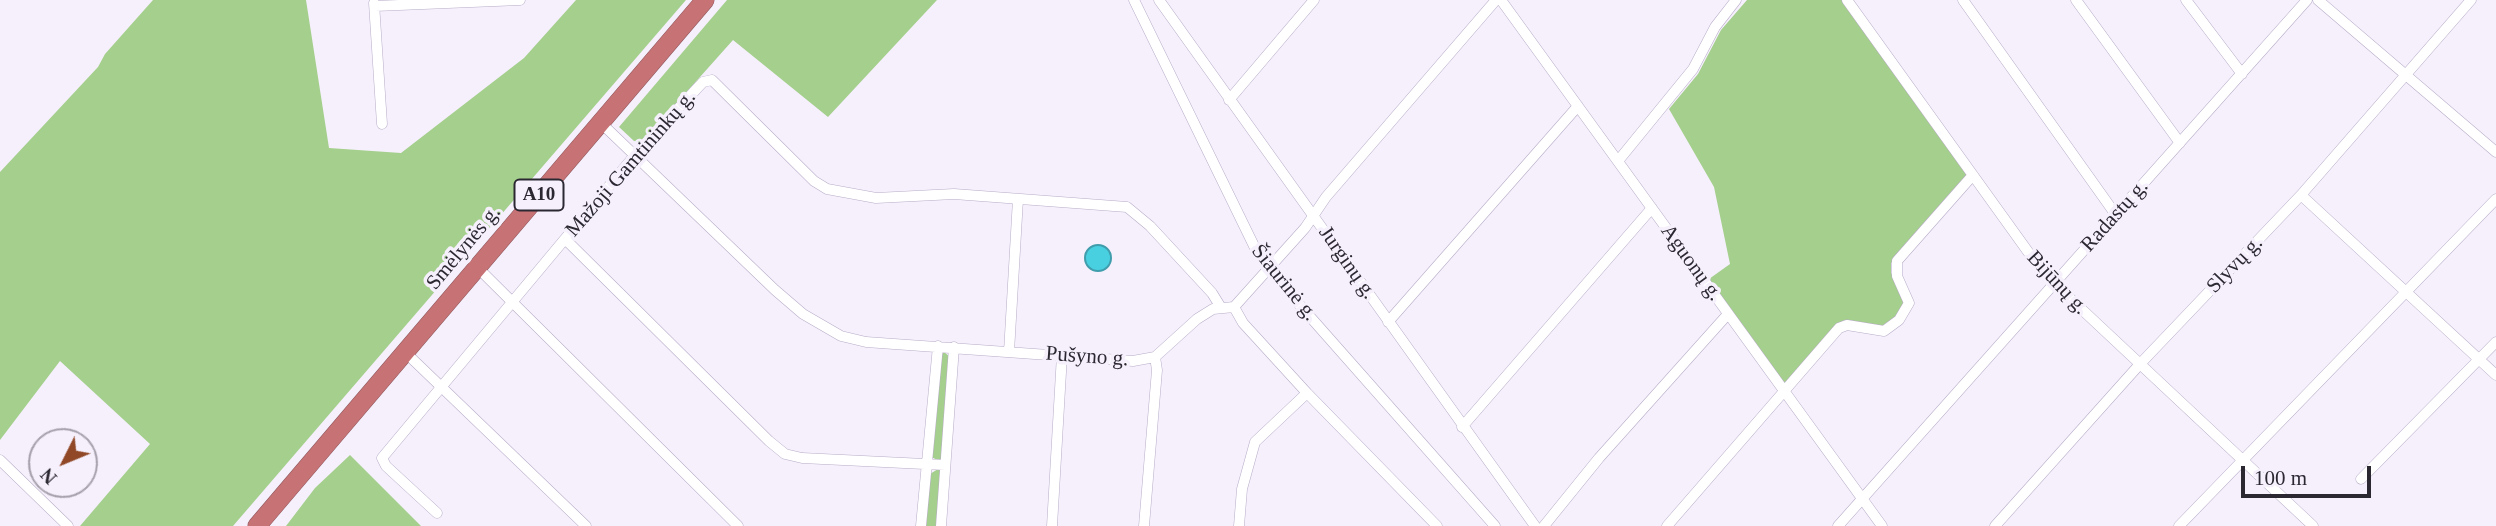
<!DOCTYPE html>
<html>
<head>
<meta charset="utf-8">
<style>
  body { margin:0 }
  #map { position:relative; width:2496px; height:526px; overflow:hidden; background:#f5f0fc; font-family:"Times New Roman",serif }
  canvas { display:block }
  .north { position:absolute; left:28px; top:428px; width:70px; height:70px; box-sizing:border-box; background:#f5f0fc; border:2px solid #a5a0ab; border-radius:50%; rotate:227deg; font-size:19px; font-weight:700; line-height:28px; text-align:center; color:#2c2832 }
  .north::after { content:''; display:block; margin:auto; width:24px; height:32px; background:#904827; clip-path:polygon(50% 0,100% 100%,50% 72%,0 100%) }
  .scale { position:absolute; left:2241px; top:466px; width:130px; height:32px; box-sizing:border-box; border:4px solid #2c2832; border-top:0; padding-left:9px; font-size:21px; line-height:24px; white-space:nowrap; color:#2c2832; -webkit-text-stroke:5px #f5f0fc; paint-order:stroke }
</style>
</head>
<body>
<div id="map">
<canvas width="2496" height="526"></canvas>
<div class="north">N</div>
<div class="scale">100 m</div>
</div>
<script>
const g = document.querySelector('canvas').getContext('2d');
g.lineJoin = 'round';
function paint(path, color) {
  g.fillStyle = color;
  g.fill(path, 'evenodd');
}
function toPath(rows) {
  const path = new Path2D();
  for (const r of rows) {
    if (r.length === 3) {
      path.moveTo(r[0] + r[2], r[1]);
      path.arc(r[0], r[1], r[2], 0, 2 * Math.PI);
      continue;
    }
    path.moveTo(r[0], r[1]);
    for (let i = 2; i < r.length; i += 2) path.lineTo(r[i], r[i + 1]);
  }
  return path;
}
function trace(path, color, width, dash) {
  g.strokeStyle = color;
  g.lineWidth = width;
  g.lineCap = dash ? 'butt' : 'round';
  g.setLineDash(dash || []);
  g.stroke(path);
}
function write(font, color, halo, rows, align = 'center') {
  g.font = font + ' "Times New Roman",serif';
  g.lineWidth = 7;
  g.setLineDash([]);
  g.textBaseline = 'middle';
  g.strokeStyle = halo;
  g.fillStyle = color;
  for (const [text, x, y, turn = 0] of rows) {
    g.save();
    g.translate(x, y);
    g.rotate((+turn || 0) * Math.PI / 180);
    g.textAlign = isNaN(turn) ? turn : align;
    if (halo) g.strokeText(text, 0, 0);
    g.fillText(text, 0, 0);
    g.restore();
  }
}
const green = toPath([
  [153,0,306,0,329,148,401,153,524,58,576,0,686,0,233,526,80,526,150,444,60,361,0,440,0,172,98,67,105,54],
  [727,0,937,0,828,117,733,40,642,142,634,141,619,127],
  [1747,0,1842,0,1968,174,1891,263,1891,273,1904,297,1904,305,1896,317,1882,328,1847,322,1837,324,1783,386,1709,279,1730,264,1714,187,1669,109,1698,74,1721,30],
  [944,352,950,357,944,457,940,461,931,457,940,356],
  [350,455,421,526,286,526,315,488],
  [938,469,942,472,939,526,926,526,930,474]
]);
const water = toPath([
  [1098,258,13]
]);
const street = toPath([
  [1134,0,1255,248,1282,285,1495,526],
  [1159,0,1535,526],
  [1501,0,1882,526],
  [1847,0,2044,274,2313,526],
  [1963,0,2116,215],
  [2076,0,2180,143],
  [2186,0,2242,74],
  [2318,0,2496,152],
  [374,3,382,124],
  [375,6,520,0],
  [1229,100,1314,0],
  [600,122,775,290,803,314,841,336,866,342,1133,361,1155,357,1197,319,1213,309,1234,307],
  [1618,161,1693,69,1715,27,1736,0],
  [2301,195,2496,375],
  [565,239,769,441,785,454,802,458,945,465],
  [477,267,738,526],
  [1234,307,1305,228,1326,197,1496,0],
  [1234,307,1243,323,1307,393,1437,526],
  [1388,322,1578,106],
  [405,352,586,526],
  [1009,352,1018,199],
  [1462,427,1652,208],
  [0,460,68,526],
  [2361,479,2496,342],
  [437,513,386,466,382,458,635,155,703,82,712,80,814,181,827,189,876,198,954,194,1127,207,1150,226,1212,293,1220,306],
  [921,526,938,346],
  [941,526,954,347],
  [1052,526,1062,355],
  [1144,526,1157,370,1155,357],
  [1239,526,1242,489,1255,442,1307,393],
  [1544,526,1599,458,1728,314],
  [1667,526,1839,328,1847,325,1884,331,1899,320,1909,303,1897,276,1897,261,1973,175],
  [1838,526,2307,0],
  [1995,526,2140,364,2301,195,2471,0],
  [2179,526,2496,199]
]);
const highway = toPath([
  [257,526,705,0]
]);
const shields = [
  [539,195,49]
];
const shieldNames = [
  ["A10",539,195]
];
const streetNames = [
  ["Mažoji Gamtininkų g.",631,164,-49],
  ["Radastų g.",2115,216,-48],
  ["Smėlynės g.",464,248,-50],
  ["Jurginų g.",1347,263,55],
  ["Aguonų g.",1691,263,54],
  ["Slyvų g.",2235,265,-46],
  ["Šiaurinė g.",1284,283,51],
  ["Bijūnų g.",2057,283,47],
  ["Pušyno g.",1087,357,4]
];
paint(green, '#a5cf8d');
paint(water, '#48cfe0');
trace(water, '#409dac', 2);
trace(street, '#b8acc7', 11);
trace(highway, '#91595e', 19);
trace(street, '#fff', 10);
trace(highway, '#c77376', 18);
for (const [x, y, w] of shields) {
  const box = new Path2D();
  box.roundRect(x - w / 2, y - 15.5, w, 31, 5);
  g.fillStyle = '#f5f0fc';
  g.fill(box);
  trace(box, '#2c2832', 2);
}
write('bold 19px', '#2c2832', null, shieldNames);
write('21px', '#2c2832', '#f5f0fc', streetNames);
</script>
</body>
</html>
